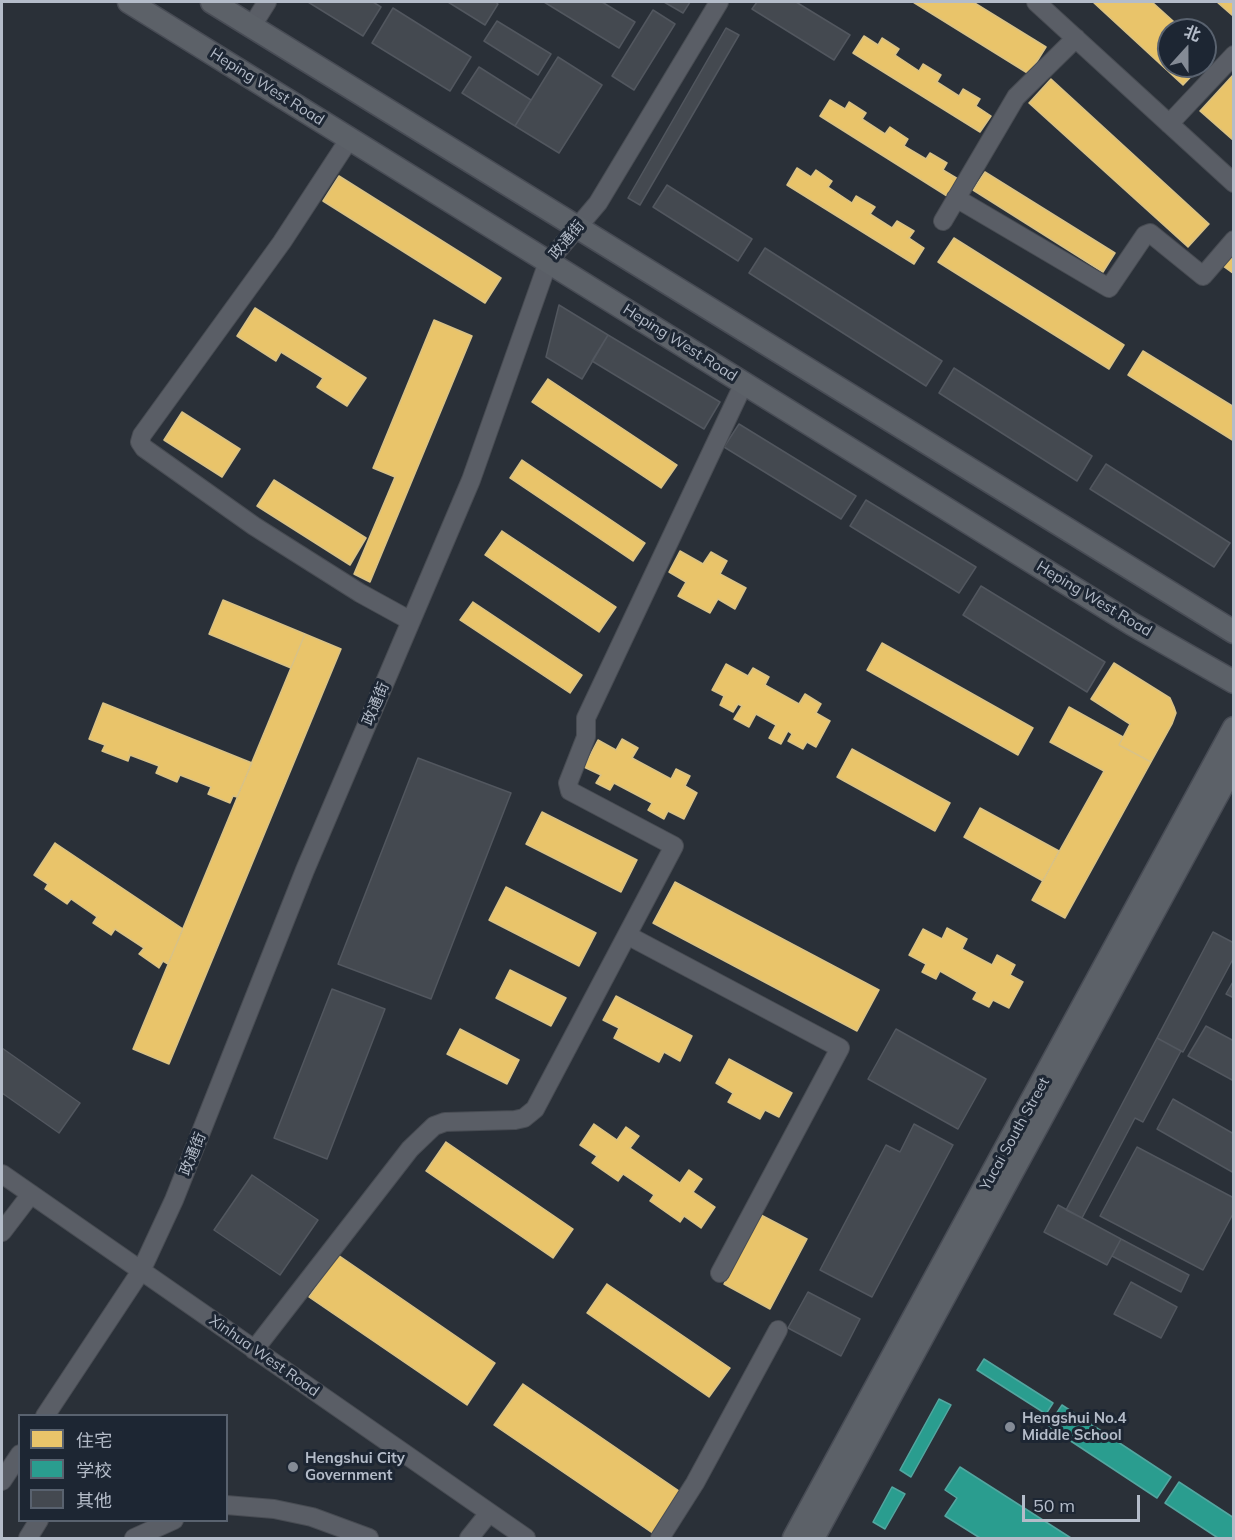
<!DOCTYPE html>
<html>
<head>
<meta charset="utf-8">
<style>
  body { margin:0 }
  #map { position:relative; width:1235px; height:1540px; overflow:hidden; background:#2a3038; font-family:Mulish,"Noto Sans SC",sans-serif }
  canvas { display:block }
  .frame { position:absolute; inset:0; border:3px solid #b4bcc9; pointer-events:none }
  .legend { position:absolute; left:18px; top:1414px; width:210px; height:108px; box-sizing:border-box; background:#1d2633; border:2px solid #59626f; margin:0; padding:8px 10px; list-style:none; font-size:18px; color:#b4bcc9 }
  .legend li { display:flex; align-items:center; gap:12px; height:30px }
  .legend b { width:30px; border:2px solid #59626f }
  .north { position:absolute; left:1157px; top:18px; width:60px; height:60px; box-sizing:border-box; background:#1d2633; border:2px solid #59626f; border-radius:50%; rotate:21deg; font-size:16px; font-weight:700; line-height:24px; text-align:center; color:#b4bcc9 }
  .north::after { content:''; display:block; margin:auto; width:21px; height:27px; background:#848b96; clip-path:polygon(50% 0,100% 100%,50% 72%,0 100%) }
  .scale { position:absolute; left:1022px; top:1495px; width:118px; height:27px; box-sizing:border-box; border:3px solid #b4bcc9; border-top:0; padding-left:8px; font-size:18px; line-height:21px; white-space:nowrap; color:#b4bcc9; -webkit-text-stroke:4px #1d2633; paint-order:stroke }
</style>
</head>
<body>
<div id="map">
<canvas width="1235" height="1540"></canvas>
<div class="frame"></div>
<ul class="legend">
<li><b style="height:16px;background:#e9c46a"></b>住宅</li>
<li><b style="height:16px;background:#2a9d8f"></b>学校</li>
<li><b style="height:16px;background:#444950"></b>其他</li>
</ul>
<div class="north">北</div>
<div class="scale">50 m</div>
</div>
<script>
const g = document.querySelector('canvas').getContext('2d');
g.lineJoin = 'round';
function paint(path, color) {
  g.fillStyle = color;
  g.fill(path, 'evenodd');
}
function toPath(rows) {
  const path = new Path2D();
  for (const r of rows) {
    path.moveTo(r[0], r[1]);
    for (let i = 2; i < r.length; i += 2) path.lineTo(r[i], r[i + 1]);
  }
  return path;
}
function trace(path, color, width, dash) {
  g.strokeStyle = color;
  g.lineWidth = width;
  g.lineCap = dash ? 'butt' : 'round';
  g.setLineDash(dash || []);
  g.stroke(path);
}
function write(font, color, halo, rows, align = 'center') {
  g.font = font + ' Mulish,"Noto Sans SC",sans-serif';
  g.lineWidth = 6;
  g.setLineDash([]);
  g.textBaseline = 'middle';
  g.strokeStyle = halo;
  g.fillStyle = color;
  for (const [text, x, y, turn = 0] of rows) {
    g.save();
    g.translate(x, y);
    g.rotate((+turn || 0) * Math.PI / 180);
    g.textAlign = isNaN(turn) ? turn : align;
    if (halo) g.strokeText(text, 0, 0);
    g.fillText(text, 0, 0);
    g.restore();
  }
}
const homes = toPath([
  [913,2,973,2,1046,47,1029,74,913,2],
  [1093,2,1152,2,1183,30,1169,30,1169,66,1201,66,1183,85,1093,2],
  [1217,2,1234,2,1234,15,1233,16,1217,2],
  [864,36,878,45,882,38,899,49,895,55,919,71,923,64,941,75,937,82,959,96,963,89,980,99,976,106,991,116,980,132,853,53,864,36],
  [1234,74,1234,141,1200,111,1234,74],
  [1051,79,1209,224,1188,247,1029,103,1051,79],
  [830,100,845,109,849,102,866,113,862,119,885,134,890,127,908,139,904,146,926,159,930,153,947,163,943,170,958,179,947,196,820,116,830,100],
  [797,168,811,177,816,170,832,181,828,187,852,203,856,196,875,207,870,214,892,228,897,221,914,231,909,238,924,248,914,264,787,185,797,168],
  [985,172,1115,253,1103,272,973,190,985,172],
  [339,176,501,278,485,303,323,201,339,176],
  [954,238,1124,345,1109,369,938,262,954,238],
  [1234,254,1234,274,1223,266,1234,254],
  [255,308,366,378,347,406,317,387,323,378,281,352,276,361,237,336,255,308],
  [434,320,472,336,370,582,354,574,395,477,373,468,434,320],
  [1143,351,1234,407,1234,441,1128,375,1143,351],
  [548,379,677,465,661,488,532,402,548,379],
  [182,412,240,449,222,477,164,440,182,412],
  [522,460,645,543,633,561,510,478,522,460],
  [274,480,366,538,350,565,257,506,274,480],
  [502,531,616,607,599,632,485,555,502,531],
  [680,551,703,564,711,552,727,561,720,574,746,588,735,609,718,599,710,613,678,596,686,582,669,572,680,551],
  [223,600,305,634,291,668,209,634,223,600],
  [473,602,582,675,570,693,460,620,473,602],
  [305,634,341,649,169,1064,133,1049,305,634],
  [882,643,1033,728,1018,755,867,670,882,643],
  [1114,663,1170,698,1174,707,1176,713,1172,724,1151,762,1119,745,1130,724,1091,699,1114,663],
  [726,664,748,676,753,668,769,677,765,685,799,704,805,694,821,704,816,713,830,721,816,747,807,742,803,749,788,741,792,734,788,731,781,744,769,738,776,725,756,714,749,727,734,719,742,706,738,704,733,712,720,705,724,696,712,690,726,664],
  [103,703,252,763,237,797,233,796,230,803,208,794,211,787,180,775,177,782,156,773,159,766,130,755,128,761,102,751,105,745,89,739,103,703],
  [1069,707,1123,737,1119,745,1151,762,1065,918,1032,900,1104,771,1050,742,1069,707],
  [622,739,638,748,632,758,671,779,676,769,690,776,685,786,697,793,684,819,668,811,664,819,648,810,652,803,614,783,610,790,596,783,601,775,584,767,598,740,616,750,622,739],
  [852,749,950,803,935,831,837,777,852,749],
  [980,808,1059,851,1043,881,964,837,980,808],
  [542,812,637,860,621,892,526,844,542,812],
  [55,843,183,929,168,964,163,961,159,968,139,954,144,948,115,929,111,935,93,923,97,917,71,899,67,904,45,889,48,884,34,875,55,843],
  [675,882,879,990,857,1031,653,923,675,882],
  [506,887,596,933,579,966,489,920,506,887],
  [947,928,967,939,962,949,992,965,997,955,1015,965,1010,975,1023,982,1009,1008,993,1000,989,1007,973,999,977,992,940,971,936,979,922,972,926,964,909,955,923,929,942,939,947,928],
  [510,970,566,998,551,1026,496,998,510,970],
  [616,996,692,1036,680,1061,664,1052,659,1062,614,1038,619,1028,603,1020,616,996],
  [460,1029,519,1060,507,1084,447,1054,460,1029],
  [729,1059,792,1093,779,1117,765,1110,760,1119,728,1102,733,1093,716,1083,729,1059],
  [594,1124,617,1140,626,1127,639,1136,630,1148,680,1183,689,1170,702,1179,693,1192,715,1207,701,1228,684,1216,680,1222,650,1201,654,1195,623,1174,618,1181,592,1163,597,1156,580,1145,594,1124],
  [446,1142,573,1229,553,1258,426,1171,446,1142],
  [761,1215,807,1239,770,1309,724,1284,761,1215],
  [338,1255,495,1363,467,1405,309,1297,338,1255],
  [607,1284,730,1368,709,1397,587,1313,607,1284],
  [523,1384,682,1493,654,1534,494,1425,523,1384]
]);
const schools = toPath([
  [984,1359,1053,1403,1046,1414,977,1370,984,1359],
  [939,1399,951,1405,911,1477,900,1470,939,1399],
  [1062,1405,1171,1477,1157,1498,1048,1426,1062,1405],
  [960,1467,1071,1538,980,1538,945,1516,957,1498,945,1490,960,1467],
  [1179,1482,1234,1518,1234,1538,1218,1538,1165,1503,1179,1482],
  [892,1487,905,1494,885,1529,873,1522,892,1487]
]);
const building = toPath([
  [308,2,373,2,381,7,363,36,308,2],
  [448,2,495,2,498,4,485,25,448,2],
  [544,2,602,2,635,22,619,48,544,2],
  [664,2,690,2,683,13,664,2],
  [757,2,796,2,850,35,834,60,752,9,757,2],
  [393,8,471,57,450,91,372,43,393,8],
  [653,10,675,24,634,90,612,76,653,10],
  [497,21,551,54,538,75,484,41,497,21],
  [726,28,739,35,640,205,628,198,726,28],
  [558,57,602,85,559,153,515,126,558,57],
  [479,67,531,100,515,126,462,93,479,67],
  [667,185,752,239,738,261,653,207,667,185],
  [765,248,942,361,926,386,749,273,765,248],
  [559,305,608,335,582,379,546,357,559,305],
  [608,335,720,402,704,429,592,361,608,335],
  [954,368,1092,456,1077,481,939,393,954,368],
  [739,424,856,496,841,519,724,447,739,424],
  [1106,464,1230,543,1214,567,1090,489,1106,464],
  [866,500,976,567,959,593,850,526,866,500],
  [981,586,1105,662,1087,692,963,615,981,586],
  [418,758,511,793,431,999,338,964,418,758],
  [1213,932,1234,943,1234,957,1183,1052,1157,1038,1213,932],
  [1234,980,1234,998,1226,994,1234,980],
  [332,989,385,1009,327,1159,274,1138,332,989],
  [1206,1026,1234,1041,1234,1081,1188,1056,1206,1026],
  [896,1029,986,1079,958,1129,868,1079,896,1029],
  [1157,1038,1181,1051,1143,1122,1135,1118,1082,1218,1066,1210,1157,1038],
  [2,1048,80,1103,59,1133,2,1093,2,1048],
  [1173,1099,1234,1134,1234,1173,1157,1129,1173,1099],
  [914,1124,953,1145,872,1297,820,1270,886,1145,900,1152,914,1124],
  [1137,1147,1234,1198,1234,1212,1203,1270,1100,1216,1137,1147],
  [252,1175,318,1220,280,1275,214,1230,252,1175],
  [1058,1205,1121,1239,1107,1265,1044,1232,1058,1205],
  [1121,1239,1189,1275,1181,1292,1112,1256,1121,1239],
  [1131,1282,1177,1307,1161,1338,1114,1314,1131,1282],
  [808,1292,860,1319,841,1356,788,1328,808,1292]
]);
const minor = toPath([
  [1036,2,1234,183],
  [252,26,267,2],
  [1169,124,1234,55],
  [350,138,282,242,142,435,140,442,144,448,254,526,360,593,411,621],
  [956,198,1109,288,1145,235,1150,233,1203,276,1234,240],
  [943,221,1016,97,1076,38],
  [627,935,840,1048,720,1273],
  [2,1174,526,1538],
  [2,1232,31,1194],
  [254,1350,410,1149,434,1126,445,1122,515,1120,524,1118,535,1109,674,846,570,791,568,783,586,737,586,718,744,383],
  [45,1416,141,1271,174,1200,305,870,471,480,548,262,598,203,719,2],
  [2,1481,20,1454],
  [226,1505,274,1509,312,1517,369,1538],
  [28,1538,39,1520],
  [134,1538,174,1520],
  [469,1538,489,1513],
  [660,1538,695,1483,778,1330]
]);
const major = toPath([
  [129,2,1132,624,1234,682],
  [212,2,1234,632],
  [794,1538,1234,728],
  [813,1538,1234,764]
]);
const markers = [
  [1010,1427,6,"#848b96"],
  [293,1467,6,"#848b96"]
];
const streetNames = [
  ["Heping West Road",267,87,32],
  ["政通街",567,240,-50],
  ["Heping West Road",680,343,32],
  ["Heping West Road",1094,599,31],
  ["政通街",376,704,-67],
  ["Yucai South Street",1015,1134,-61],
  ["政通街",193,1154,-68],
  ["Xinhua West Road",264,1356,35]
];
const poiNames = [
  ["Hengshui No.4",1022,1418],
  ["Middle School",1022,1435],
  ["Hengshui City",305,1458],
  ["Government",305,1475]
];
paint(homes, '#e9c46a');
trace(homes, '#d9c286', 1.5);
paint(schools, '#2a9d8f');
trace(schools, '#53a6a0', 1.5);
paint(building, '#444950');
trace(building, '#52575f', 1.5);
trace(minor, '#484c53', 20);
trace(major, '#484c55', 25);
trace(minor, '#5a5e66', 18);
trace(major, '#5c6168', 22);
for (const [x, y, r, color] of markers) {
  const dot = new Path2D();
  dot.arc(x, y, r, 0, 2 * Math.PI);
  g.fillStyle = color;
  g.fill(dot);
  trace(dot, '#1d2633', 2);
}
write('15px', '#b4bcc9', '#1d2633', streetNames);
write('bold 15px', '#b4bcc9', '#1d2633', poiNames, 'left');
</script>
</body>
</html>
